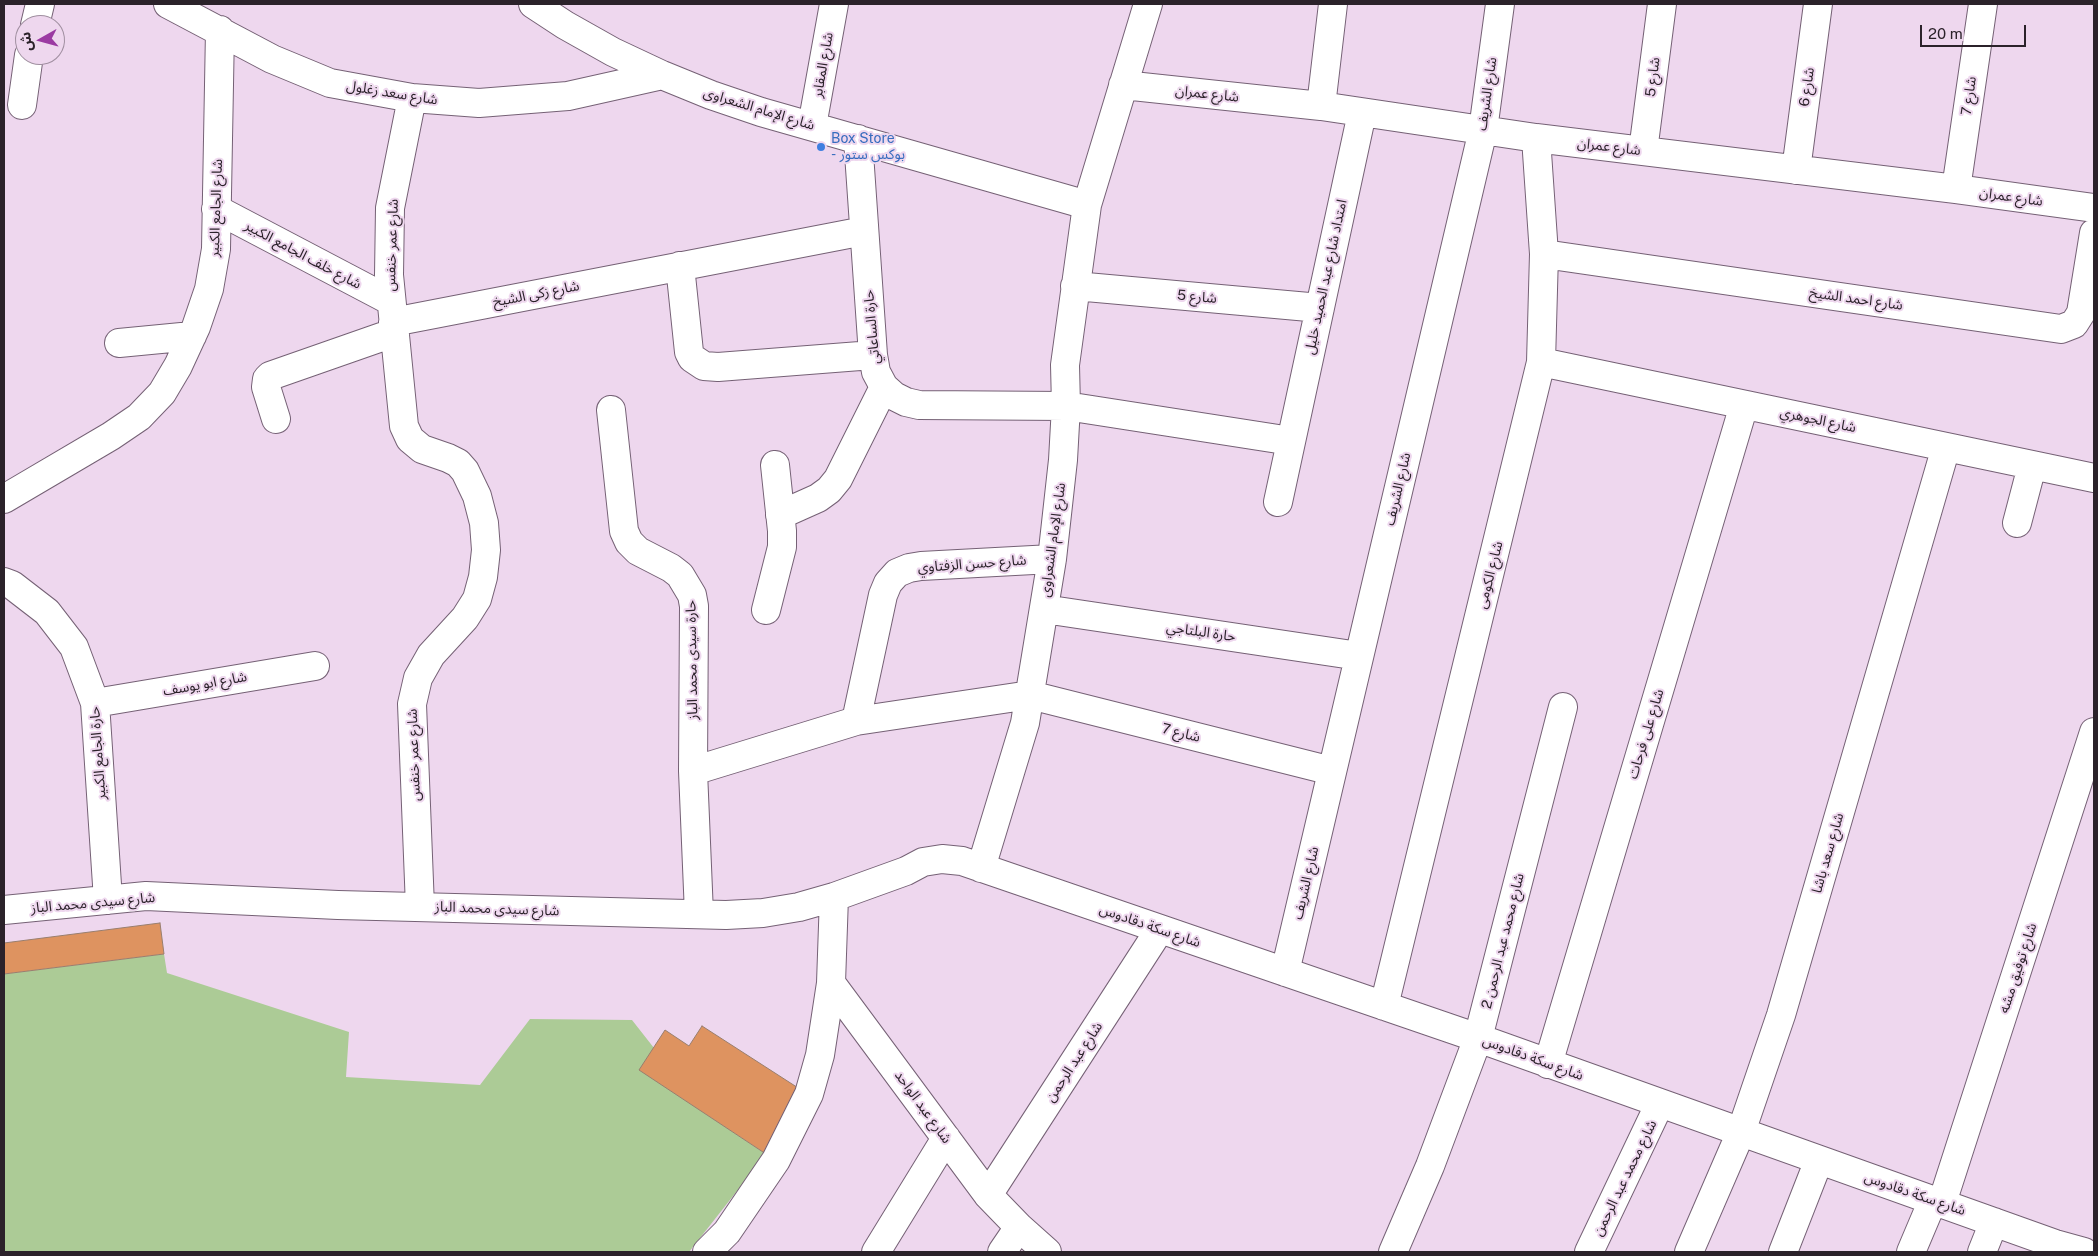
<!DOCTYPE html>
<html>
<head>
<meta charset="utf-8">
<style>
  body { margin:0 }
  #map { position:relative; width:2098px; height:1256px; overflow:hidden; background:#eed7ee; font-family:"Public Sans","Noto Sans Arabic",sans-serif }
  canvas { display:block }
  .frame { position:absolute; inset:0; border:5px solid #2b222a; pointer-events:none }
  .north { position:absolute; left:15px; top:15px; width:50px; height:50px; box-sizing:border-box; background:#eed7ee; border:1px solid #a08fa0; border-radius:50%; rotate:263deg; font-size:14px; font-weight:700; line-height:20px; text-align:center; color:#2b222a }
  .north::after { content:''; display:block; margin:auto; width:18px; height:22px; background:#9b3aa2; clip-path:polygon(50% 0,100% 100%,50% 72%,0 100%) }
  .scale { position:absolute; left:1920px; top:25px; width:106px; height:22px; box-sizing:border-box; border:2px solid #2b222a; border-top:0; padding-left:6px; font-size:15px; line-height:18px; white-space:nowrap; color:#2b222a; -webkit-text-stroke:4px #eed7ee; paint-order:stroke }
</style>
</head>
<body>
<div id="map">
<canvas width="2098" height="1256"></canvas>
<div class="frame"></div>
<div class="north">ش</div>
<div class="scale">20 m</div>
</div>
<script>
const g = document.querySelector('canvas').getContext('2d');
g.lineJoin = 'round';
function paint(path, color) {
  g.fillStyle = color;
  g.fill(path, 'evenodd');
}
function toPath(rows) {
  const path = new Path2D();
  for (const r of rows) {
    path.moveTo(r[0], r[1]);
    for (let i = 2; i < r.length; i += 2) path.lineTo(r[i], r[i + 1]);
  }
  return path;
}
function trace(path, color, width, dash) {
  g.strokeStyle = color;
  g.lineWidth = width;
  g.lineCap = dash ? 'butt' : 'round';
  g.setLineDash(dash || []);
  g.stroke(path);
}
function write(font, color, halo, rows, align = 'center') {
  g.font = font + ' "Public Sans","Noto Sans Arabic",sans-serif';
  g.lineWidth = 4;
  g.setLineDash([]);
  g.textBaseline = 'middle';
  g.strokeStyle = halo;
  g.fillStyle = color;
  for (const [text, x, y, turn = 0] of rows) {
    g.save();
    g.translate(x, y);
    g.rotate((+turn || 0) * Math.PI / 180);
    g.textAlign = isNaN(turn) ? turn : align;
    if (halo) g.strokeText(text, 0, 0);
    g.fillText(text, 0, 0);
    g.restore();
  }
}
const green = toPath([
  [164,954,167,973,349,1032,346,1077,480,1085,530,1019,632,1020,654,1048,640,1070,766,1154,689,1252,4,1252,4,974]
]);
const building = toPath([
  [160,923,164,954,4,974,4,943,160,923],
  [702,1026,806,1093,766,1154,639,1070,665,1030,689,1046,702,1026]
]);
const minor = toPath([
  [168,4,272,59,330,83,412,98,479,103,568,96,662,75],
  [533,4,565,25,613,52,662,75,711,95,761,112,1087,205],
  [35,25,40,4],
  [1123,85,1321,106,1536,138,1956,189,2094,208],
  [412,98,390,208,389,275,404,426,410,439,422,449,448,458,458,463,465,471,477,496,484,523,486,550,483,577,477,599,465,618,431,655,418,678,412,704,420,907],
  [22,105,29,55],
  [1321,106,1333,4],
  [812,126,834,4],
  [858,139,873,355,876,372,884,387,894,396,906,402,919,405,1066,406,1291,441],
  [1643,151,1662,4],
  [1796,170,1818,4],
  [1956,189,1983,4],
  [216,209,391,301],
  [1544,254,2061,329,2074,324,2081,313,2094,233],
  [680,266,689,352,692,358,704,366,718,367,873,355],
  [1075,286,1320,308],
  [393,322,864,231],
  [119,343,192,336],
  [1541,362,2094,478],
  [611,410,624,531,629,542,638,551,671,568,680,575,692,595,694,606,693,771,699,914],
  [276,419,266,387,267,379,270,376,393,333],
  [4,499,111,436,139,417,162,393,178,366,196,327,209,289,216,249,220,30],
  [1278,502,1362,113],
  [780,515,818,498,829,490,838,479,884,387],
  [2017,523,2032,466],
  [4,582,12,585,47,612,74,647,95,703,108,900],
  [1044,609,1359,656],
  [766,610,782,547,782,531,775,465],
  [95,703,315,666],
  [856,721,883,595,888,583,897,573,909,568,921,566,1052,559],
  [693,771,856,721,1030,695,1332,771],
  [981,868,1025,723,1052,559,1063,460,1066,406,1065,365,1087,205,1148,4],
  [4,910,146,896,338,905,726,915,763,913,799,907,834,897,906,871,923,862,942,859,962,861,1478,1038,2055,1244,2084,1252],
  [1285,972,1483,130,1500,4],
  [831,983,988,1195,1019,1227,1047,1252],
  [1384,1006,1541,362,1544,254,1536,138],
  [1548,1064,1744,405],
  [988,1195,1160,929],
  [1942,1203,2094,732],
  [707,1252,727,1232,776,1160,809,1094,820,1055,831,983,834,897],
  [876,1252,946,1138],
  [1002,1252,1019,1227],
  [1393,1252,1430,1166,1478,1038,1563,707],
  [1589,1252,1660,1103],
  [1689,1252,1741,1132,1781,1015,1946,447],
  [1783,1252,1819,1160],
  [1911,1252,1933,1200],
  [1982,1252,1994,1222]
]);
const markers = [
  [821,147,5,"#3f7fe0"]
];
const streetNames = [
  ["شارع المقابر",823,65,-80],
  ["شارع 5",1653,77,-83],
  ["شارع 6",1807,87,-82],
  ["شارع سعد زغلول",392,93,9],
  ["شارع عمران",1207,94,6],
  ["شارع الشريف",1487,94,-82],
  ["شارع 7",1969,96,-82],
  ["شارع الإمام الشعراوى",759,109,17],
  ["شارع عمران",1609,147,7],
  ["شارع عمران",2011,197,8],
  ["شارع الجامع الكبير",216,208,-88],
  ["شارع عمر خنفس",392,245,-88],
  ["شارع خلف الجامع الكبير",303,255,28],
  ["امتداد شارع عبد الحميد خليل",1326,277,-78],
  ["شارع زكى الشيخ",536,294,-11],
  ["شارع 5",1197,297,5],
  ["شارع احمد الشيخ",1856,299,8],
  ["حارة الساعاتي",872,327,-95],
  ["شارع الجوهري",1818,420,12],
  ["شارع الشريف",1398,489,-77],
  ["شارع الإمام الشعراوى",1053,540,-82],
  ["شارع حسن الزفتاوي",972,564,-4],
  ["شارع الكومى",1490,575,-76],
  ["حارة البلتاجي",1201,632,8],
  ["حارة سيدى محمد الباز",692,660,-91],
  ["شارع ابو يوسف",205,684,-10],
  ["شارع 7",1181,733,14],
  ["شارع على فرحات",1646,734,-73],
  ["حارة الجامع الكبير",98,753,-94],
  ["شارع عمر خنفس",414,755,-92],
  ["شارع سعد باشا",1828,853,-74],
  ["شارع الشريف",1306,883,-77],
  ["شارع سيدى محمد الباز",93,903,-5],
  ["شارع سيدى محمد الباز",497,909,2],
  ["شارع سكة دقادوس",1150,926,19],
  ["شارع محمد عبد الرحمن 2",1503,941,-76],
  ["شارع توفيق مشه",2018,968,-72],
  ["شارع سكة دقادوس",1533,1058,20],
  ["شارع عبد الرحمن",1074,1062,-57],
  ["شارع عبد الواحد",923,1107,54],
  ["شارع محمد عبد الرحمن",1625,1178,-64],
  ["شارع سكة دقادوس",1915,1194,19]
];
const shopNames = [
  ["Box Store",831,139],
  ["- بوكس ستور",831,155]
];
paint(green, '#accb96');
paint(building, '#de9360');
trace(building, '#987e6e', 1);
trace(minor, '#756175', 30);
trace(minor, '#fff', 28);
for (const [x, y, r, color] of markers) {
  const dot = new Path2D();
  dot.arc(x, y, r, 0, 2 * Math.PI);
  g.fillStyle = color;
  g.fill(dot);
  trace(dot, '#eed7ee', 2);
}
write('14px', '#2b222a', '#eed7ee', streetNames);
write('14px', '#366cbe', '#eed7ee', shopNames, 'left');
</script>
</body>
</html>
